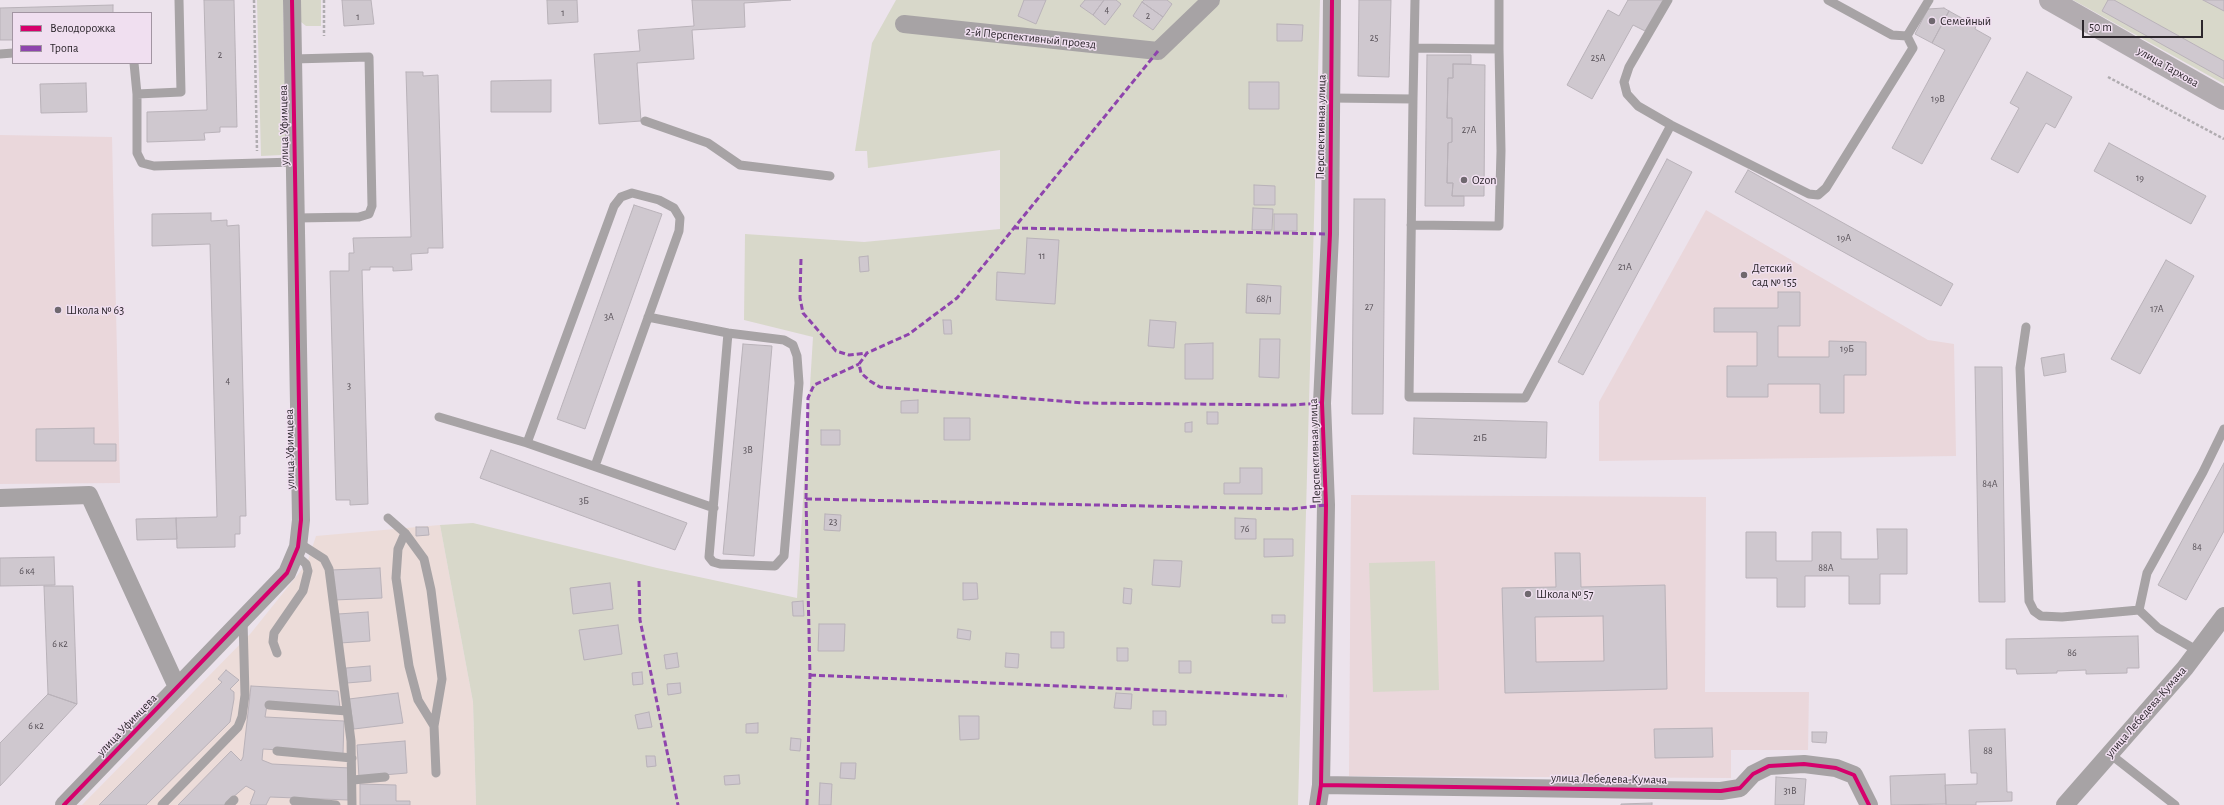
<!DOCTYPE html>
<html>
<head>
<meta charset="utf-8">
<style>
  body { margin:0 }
  #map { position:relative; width:2224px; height:805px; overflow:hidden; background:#ece3ec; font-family:"Alegreya Sans",sans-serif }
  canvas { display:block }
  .legend { position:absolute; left:12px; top:12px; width:140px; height:52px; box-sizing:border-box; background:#f0dff0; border:1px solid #a295a2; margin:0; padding:5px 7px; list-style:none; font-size:12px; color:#2c262c }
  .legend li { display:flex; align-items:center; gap:8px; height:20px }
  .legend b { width:20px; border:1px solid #a295a2 }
  .scale { position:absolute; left:2082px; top:20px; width:121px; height:18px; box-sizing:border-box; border:2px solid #2c262c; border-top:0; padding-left:5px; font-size:12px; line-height:14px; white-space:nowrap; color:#2c262c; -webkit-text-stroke:3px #f0dff0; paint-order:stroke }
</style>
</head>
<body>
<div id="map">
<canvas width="2224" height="805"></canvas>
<ul class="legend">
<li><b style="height:5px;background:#d6006c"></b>Велодорожка</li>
<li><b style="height:5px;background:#8e44ad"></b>Тропа</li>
</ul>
<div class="scale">50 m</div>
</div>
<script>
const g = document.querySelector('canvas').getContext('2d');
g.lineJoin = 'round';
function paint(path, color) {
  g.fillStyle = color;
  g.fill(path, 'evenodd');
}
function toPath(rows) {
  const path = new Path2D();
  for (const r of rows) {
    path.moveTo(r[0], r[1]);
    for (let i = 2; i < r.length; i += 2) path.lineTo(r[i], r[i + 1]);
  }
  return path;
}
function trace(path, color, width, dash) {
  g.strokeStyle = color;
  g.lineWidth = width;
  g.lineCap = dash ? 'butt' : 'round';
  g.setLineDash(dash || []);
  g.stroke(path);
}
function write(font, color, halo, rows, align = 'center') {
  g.font = font + ' "Alegreya Sans",sans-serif';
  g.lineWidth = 3;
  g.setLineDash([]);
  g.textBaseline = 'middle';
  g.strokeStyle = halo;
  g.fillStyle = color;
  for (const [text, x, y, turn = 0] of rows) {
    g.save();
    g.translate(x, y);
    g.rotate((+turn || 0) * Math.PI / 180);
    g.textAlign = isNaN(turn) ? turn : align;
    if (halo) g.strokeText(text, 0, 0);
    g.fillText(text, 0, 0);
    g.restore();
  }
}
const industrial = toPath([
  [440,525,473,702,476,805,82,805,251,633,307,563,316,536]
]);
const education = toPath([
  [0,135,112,137,120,483,0,484],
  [1706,210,1928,340,1954,344,1956,456,1599,461,1599,402],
  [1351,495,1706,497,1705,692,1809,692,1808,750,1731,750,1731,778,1349,776]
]);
const green = toPath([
  [257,0,283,0,286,150,282,155,261,156],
  [301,0,321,0,321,26,306,26,301,22],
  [896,0,1320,0,1298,805,476,805,473,702,440,525,473,523,657,568,797,598,813,337,744,320,745,234,864,242,1000,229,1000,150,868,168,867,151,855,151,872,43],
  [2073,0,2224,0,2224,84],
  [1435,561,1439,690,1373,692,1369,563]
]);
const building = toPath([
  [204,0,234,0,237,127,220,127,220,132,204,133,205,140,147,142,147,112,207,110,204,0],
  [342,0,371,0,374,24,344,26,342,0],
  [547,0,577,0,578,22,548,24,547,0],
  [692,0,791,0,744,3,745,27,692,30,694,59,637,63,641,121,599,124,594,54,640,51,638,30,694,26,692,0],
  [1024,0,1046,0,1036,24,1018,16,1024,0],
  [1085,0,1104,0,1093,15,1080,6,1085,0],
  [1104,0,1116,0,1121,4,1105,25,1093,15,1104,0],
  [1144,0,1167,0,1172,4,1163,17,1142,2,1144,0],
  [1359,0,1391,0,1389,77,1358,76,1359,0],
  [1628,0,1663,0,1645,31,1633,25,1592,99,1567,85,1608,10,1619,16,1628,0],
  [2108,0,2114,0,2224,61,2224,79,2102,11,2108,0],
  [2203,0,2224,0,2224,11,2203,0],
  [1142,2,1163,17,1153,30,1133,16,1142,2],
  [113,5,113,13,13,13,13,40,0,40,0,8,113,5],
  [1944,8,1949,11,1932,43,1915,34,1928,9,1944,8],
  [1949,11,1976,26,1975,29,1991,38,1922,164,1892,148,1945,50,1932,43,1949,11],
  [1277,24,1303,25,1302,41,1277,41,1277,24],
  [1427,55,1471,55,1471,64,1453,64,1453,78,1448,78,1447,118,1452,118,1452,142,1448,143,1447,183,1453,183,1452,196,1464,196,1464,206,1425,206,1427,55],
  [1453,64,1485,65,1484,196,1452,196,1453,183,1447,183,1448,143,1452,142,1452,118,1447,118,1448,78,1453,78,1453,64],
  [406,72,423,72,423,76,438,75,443,248,428,248,428,253,411,254,412,270,393,271,393,267,370,267,370,270,362,270,368,504,350,505,350,500,336,500,330,271,349,271,349,253,354,253,353,238,411,237,406,72],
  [2027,72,2072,97,2055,128,2046,123,2018,173,1991,159,2019,108,2010,103,2027,72],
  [551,80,551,112,491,112,491,81,551,80],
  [1249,82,1279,82,1279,109,1249,109,1249,82],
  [86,83,87,112,41,113,40,84,86,83],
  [2109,143,2206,196,2191,224,2094,171,2109,143],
  [1667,159,1692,172,1583,375,1558,362,1667,159],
  [1748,170,1953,284,1941,306,1735,192,1748,170],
  [1254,185,1275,186,1275,205,1254,205,1254,185],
  [1354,199,1385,199,1383,414,1352,414,1354,199],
  [634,205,662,214,585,429,557,419,634,205],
  [1253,208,1273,209,1272,230,1252,230,1253,208],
  [211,213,211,221,227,220,227,226,239,225,246,516,240,516,240,534,235,534,235,547,177,548,176,518,217,517,210,244,152,246,152,214,211,213],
  [1274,214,1297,214,1297,231,1274,231,1274,214],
  [1027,238,1059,240,1055,304,996,300,997,272,1025,274,1027,238],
  [868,256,869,271,860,272,859,257,868,256],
  [2166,260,2194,276,2140,374,2111,359,2166,260],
  [1247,284,1281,286,1280,314,1246,313,1247,284],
  [1778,292,1800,292,1800,326,1778,326,1778,357,1829,357,1829,341,1866,342,1866,375,1844,375,1844,413,1820,413,1820,384,1768,384,1768,397,1727,397,1727,366,1757,366,1757,332,1714,332,1714,308,1778,308,1778,292],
  [943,320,951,320,952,334,944,334,943,320],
  [1150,320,1176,322,1174,348,1148,346,1150,320],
  [1260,339,1280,339,1279,378,1259,377,1260,339],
  [1213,343,1213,379,1185,379,1185,344,1213,343],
  [743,344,772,346,754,556,723,554,743,344],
  [2064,354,2066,372,2044,376,2041,358,2064,354],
  [1975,367,2002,367,2005,602,1979,602,1975,367],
  [918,400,918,413,901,413,901,401,918,400],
  [1207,412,1218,412,1218,424,1207,424,1207,412],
  [944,418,970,418,970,440,944,440,944,418],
  [1414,418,1547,422,1546,458,1413,454,1414,418],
  [1192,422,1192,432,1185,432,1185,423,1192,422],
  [94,428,94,444,116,444,116,461,36,461,36,429,94,428],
  [821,430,840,430,840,445,821,445,821,430],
  [491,450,687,523,675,550,480,478,491,450],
  [2224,463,2224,531,2186,600,2158,585,2224,463],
  [1240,468,1262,468,1262,494,1224,494,1224,483,1240,483,1240,468],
  [825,514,841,515,840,531,824,530,825,514],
  [176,518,177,539,137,540,136,519,176,518],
  [1235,518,1256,519,1256,539,1235,539,1235,518],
  [416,527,428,527,429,535,416,536,416,527],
  [1877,529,1907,529,1907,574,1880,574,1880,604,1849,604,1849,576,1805,576,1805,607,1777,607,1777,578,1746,578,1746,532,1776,532,1776,561,1812,561,1812,532,1841,532,1841,559,1878,559,1877,529],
  [1264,539,1293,539,1293,556,1264,557,1264,539],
  [1555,553,1580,553,1581,587,1665,585,1667,689,1505,693,1502,588,1556,587,1555,553],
  [1603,616,1604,661,1536,662,1535,617,1603,616],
  [54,557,55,585,0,586,0,558,54,557],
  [1154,560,1182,561,1180,587,1152,585,1154,560],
  [380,568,382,598,334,600,331,570,380,568],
  [610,583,613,609,573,614,570,588,610,583],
  [963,583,977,583,978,599,963,600,963,583],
  [44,586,73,586,77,704,48,694,44,586],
  [1124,588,1132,589,1131,604,1123,603,1124,588],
  [803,601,804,616,793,616,792,602,803,601],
  [368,612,370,641,340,643,338,614,368,612],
  [1272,615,1285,615,1285,623,1272,623,1272,615],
  [819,624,845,624,844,651,818,651,819,624],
  [618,625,622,654,584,660,579,630,618,625],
  [958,629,971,631,970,640,957,638,958,629],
  [1051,632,1064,632,1064,648,1051,648,1051,632],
  [2138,636,2139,668,2127,668,2127,673,2086,674,2086,670,2057,671,2057,673,2017,674,2016,669,2006,669,2006,639,2138,636],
  [1117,648,1128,648,1128,661,1117,661,1117,648],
  [677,653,679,667,666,669,664,655,677,653],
  [1006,653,1019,654,1018,668,1005,667,1006,653],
  [1179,661,1191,661,1191,673,1179,673,1179,661],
  [370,666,371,681,347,683,346,668,370,666],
  [226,670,239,680,230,689,234,692,234,699,230,722,146,805,99,805,222,682,218,679,226,670],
  [642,672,643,684,633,685,632,673,642,672],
  [680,683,681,693,668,695,667,684,680,683],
  [251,686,338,691,340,708,267,705,265,717,344,721,343,754,263,749,262,760,272,764,350,768,348,800,270,797,266,805,252,805,250,804,255,791,246,786,224,805,178,805,231,751,241,761,243,757,251,686],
  [398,693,403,723,354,729,349,699,398,693],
  [1116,693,1132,694,1131,709,1114,708,1116,693],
  [48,694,77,704,0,786,0,743,48,694],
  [1153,711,1166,711,1166,725,1153,725,1153,711],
  [649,712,652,727,638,729,635,715,649,712],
  [959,716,979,716,979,739,960,740,959,716],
  [758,723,758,733,746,733,746,724,758,723],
  [1712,728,1713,757,1655,758,1654,729,1712,728],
  [2005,729,2007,792,2012,792,2012,801,1976,802,1976,805,1946,805,1945,785,1977,784,1977,773,1971,773,1969,730,2005,729],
  [1812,732,1827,732,1826,743,1812,742,1812,732],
  [791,738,801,739,800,751,790,750,791,738],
  [405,741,407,773,359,777,357,745,405,741],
  [646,756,655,756,656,766,647,767,646,756],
  [841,763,856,763,855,779,840,778,841,763],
  [1945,774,1946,804,1891,805,1890,776,1945,774],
  [739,775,740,784,725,785,724,776,739,775],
  [1776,777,1806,779,1804,805,1775,805,1776,777],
  [820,783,832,784,831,805,819,805,820,783],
  [360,784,396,785,396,801,410,801,410,805,360,805,360,784],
  [1652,803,1652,805,1621,805,1621,804,1652,803]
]);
const path = toPath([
  [254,0,257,151],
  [324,0,324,36],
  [2108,77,2224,139]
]);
const service = toPath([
  [1499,0,1499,49],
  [1668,0,1629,67,1624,82,1627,94,1638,106,1671,125,1809,194,1818,195,1826,188,1913,48,1907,36,1929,0],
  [1828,0,1892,35,1907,36],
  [0,54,13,53],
  [293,59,369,57,372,206,369,214,359,217,296,218],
  [134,63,137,94,137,153,142,163,154,166,295,162],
  [137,94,181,92,179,0],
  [1331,98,1413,99,1409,397,1525,398,1671,125],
  [1413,99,1415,0],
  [645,121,708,143,740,165,830,176],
  [1411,225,1499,226,1501,151,1499,49,1414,48],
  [648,317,728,333],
  [2026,327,2020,368,2029,601,2034,611,2041,616,2062,617,2139,610],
  [728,333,784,340,793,345,797,356,799,383,784,556,775,566,720,564,713,562,709,557,728,333],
  [439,417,527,443,714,508],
  [527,443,614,206,621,197,632,193,659,200,674,208,680,218,679,231,595,466],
  [388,518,405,533,424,559,431,590,442,679,434,726,436,773],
  [405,533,398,549,396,578,409,666,418,700,434,726],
  [299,543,324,559,329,569,351,741,352,805],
  [2139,610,2147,573,2203,472,2224,429],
  [2139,610,2158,628,2198,651],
  [277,653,273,642,274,633,303,591,308,571,306,564,296,555],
  [269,705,347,711],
  [277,751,352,758],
  [2110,754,2175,805],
  [353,780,385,777],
  [294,801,336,805],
  [162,805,238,727,242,717,245,695,243,620],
  [229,805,234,800]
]);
const minor = toPath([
  [904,24,1158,51,1211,0],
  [0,498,89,495,177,687],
  [1321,785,1721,791,1740,788,1753,774,1769,766,1804,764,1836,768,1854,775,1869,805],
  [64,805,287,573,298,547,301,520,292,0],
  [1318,805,1321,785,1326,505,1322,403,1330,234,1332,0],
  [2065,805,2185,668,2224,616]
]);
const secondary = toPath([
  [2050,0,2224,99]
]);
const quiet = toPath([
  [1158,51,957,298,909,334,867,353,859,364,861,373,870,381,880,387,1085,403,1292,405,1322,403],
  [1013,228,1330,234],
  [801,259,800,298,803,313,836,351,849,355,867,353],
  [806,499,1291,509,1326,505],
  [639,581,640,620,678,805],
  [810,675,1287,696],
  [807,805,810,675,806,499,808,398,814,385,859,364]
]);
const cycleway = toPath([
  [1321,785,1721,791,1740,788,1753,774,1769,766,1804,764,1836,768,1854,775,1869,805],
  [64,805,287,573,298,547,301,520,292,0],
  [1318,805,1321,785,1326,505,1322,403,1330,234,1332,0]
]);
const markers = [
  [1932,21,4,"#6f686f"],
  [1464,180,4,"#6f686f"],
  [1744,275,4,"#6f686f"],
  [58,310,4,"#6f686f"],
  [1528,594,4,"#6f686f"]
];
const numberNames = [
  ["4",1107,10],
  ["1",563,13],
  ["2",1148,16],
  ["1",358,17],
  ["25",1374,38],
  ["2",220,55],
  ["25А",1598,58],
  ["19В",1938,99],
  ["27А",1469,130],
  ["19",2140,178],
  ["19А",1844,238],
  ["11",1042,256],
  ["21А",1625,267],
  ["68/1",1264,299],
  ["27",1369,307],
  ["17А",2157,309],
  ["3А",609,317],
  ["19Б",1847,349],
  ["4",228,381],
  ["3",349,386],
  ["21Б",1480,438],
  ["3В",748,450],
  ["84А",1990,484],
  ["3Б",584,501],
  ["23",833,522],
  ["76",1245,529],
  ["84",2197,547],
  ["88А",1826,568],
  ["6 к4",27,571],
  ["6 к2",60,644],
  ["86",2072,653],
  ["6 к2",36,726],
  ["88",1988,751],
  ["31В",1790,791]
];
const poiNames = [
  ["Семейный",1940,21],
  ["Ozon",1472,180],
  ["Детский",1752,268],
  ["сад № 155",1752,282],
  ["Школа № 63",66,310],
  ["Школа № 57",1536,594]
];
const streetNames = [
  ["2-й Перспективный проезд",1031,38,6],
  ["улица Тархова",2168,67,30],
  ["улица Уфимцева",284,125,-91],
  ["Перспективная улица",1321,127,-89],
  ["улица Уфимцева",290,449,-91],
  ["Перспективная улица",1315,451,-92],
  ["улица Лебедева-Кумача",2146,712,-49],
  ["улица Уфимцева",127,725,-46],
  ["улица Лебедева-Кумача",1609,779,1]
];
paint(industrial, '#ecdcd9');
paint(education, '#ead7db');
paint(green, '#d8d8ca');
paint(building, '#cfc8cf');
trace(building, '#b9b2b9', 1);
trace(path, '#b0acb0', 2.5, [3, 2]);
trace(service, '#a7a3a5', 9);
trace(minor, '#a7a3a5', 18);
trace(secondary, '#b2acb0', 22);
trace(quiet, '#8e44ad', 3, [6, 3]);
trace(cycleway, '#d6006c', 4);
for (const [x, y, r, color] of markers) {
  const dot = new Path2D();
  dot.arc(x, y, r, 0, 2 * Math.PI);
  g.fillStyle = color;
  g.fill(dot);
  trace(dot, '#f0dff0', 1.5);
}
write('10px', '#554e55', null, numberNames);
write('12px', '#2c262c', '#f0dff0', poiNames, 'left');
write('12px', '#2c262c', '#f0dff0', streetNames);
</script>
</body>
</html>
